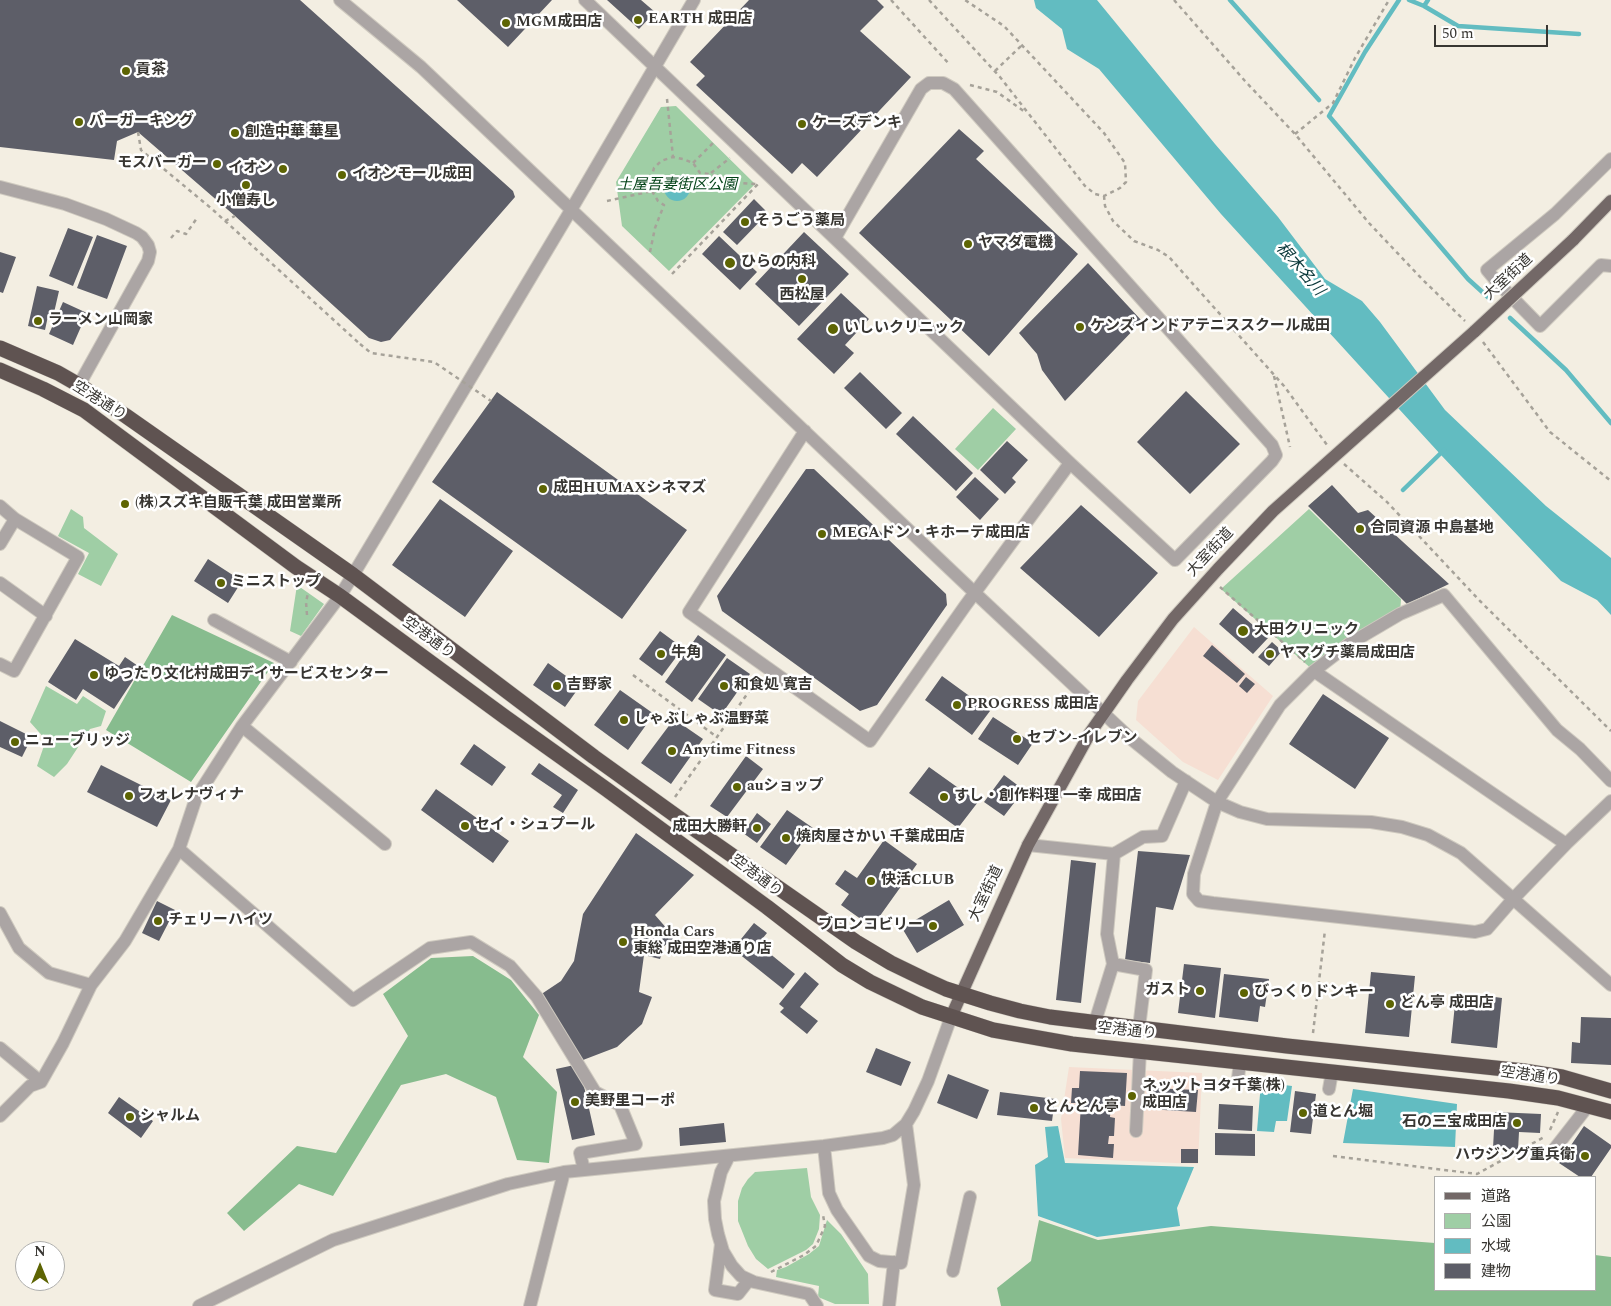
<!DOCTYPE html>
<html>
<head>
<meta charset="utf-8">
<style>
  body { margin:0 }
  #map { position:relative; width:1611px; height:1306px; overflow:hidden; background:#f3eee2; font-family:Spectral,"Noto Sans JP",serif }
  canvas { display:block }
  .legend { position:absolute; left:1434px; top:1176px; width:162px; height:115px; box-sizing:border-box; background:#fff; border:1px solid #afafad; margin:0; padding:6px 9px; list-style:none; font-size:15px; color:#383632 }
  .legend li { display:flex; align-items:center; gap:10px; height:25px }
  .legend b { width:25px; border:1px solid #afafad }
  .north { position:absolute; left:15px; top:1241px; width:50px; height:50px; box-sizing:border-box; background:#fff; border:1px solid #afafad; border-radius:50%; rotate:0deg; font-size:14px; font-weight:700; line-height:20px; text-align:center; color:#383632 }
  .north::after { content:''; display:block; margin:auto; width:18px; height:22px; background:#5d6403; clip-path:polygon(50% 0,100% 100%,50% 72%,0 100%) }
  .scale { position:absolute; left:1434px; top:25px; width:114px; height:22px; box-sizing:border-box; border:2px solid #383632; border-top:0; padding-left:6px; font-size:15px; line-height:18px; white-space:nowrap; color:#383632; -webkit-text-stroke:4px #fff; paint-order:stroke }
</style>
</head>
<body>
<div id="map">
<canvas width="1611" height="1306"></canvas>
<ul class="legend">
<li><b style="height:6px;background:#736867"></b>道路</li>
<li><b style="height:14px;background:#9fcea5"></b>公園</li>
<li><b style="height:14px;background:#62bcc1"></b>水域</li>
<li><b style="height:14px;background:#5d5e68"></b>建物</li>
</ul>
<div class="north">N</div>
<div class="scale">50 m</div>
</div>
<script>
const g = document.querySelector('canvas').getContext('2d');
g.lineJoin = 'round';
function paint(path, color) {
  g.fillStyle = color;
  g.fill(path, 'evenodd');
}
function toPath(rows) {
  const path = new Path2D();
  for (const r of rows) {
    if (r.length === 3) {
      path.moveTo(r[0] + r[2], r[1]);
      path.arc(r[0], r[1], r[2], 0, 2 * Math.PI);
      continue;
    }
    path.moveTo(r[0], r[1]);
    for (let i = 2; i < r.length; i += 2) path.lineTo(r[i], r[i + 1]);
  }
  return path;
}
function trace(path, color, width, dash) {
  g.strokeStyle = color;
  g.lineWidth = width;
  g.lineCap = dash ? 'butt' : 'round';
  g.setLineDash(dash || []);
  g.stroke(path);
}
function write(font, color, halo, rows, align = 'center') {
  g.font = font + ' Spectral,"Noto Sans JP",serif';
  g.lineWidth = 5;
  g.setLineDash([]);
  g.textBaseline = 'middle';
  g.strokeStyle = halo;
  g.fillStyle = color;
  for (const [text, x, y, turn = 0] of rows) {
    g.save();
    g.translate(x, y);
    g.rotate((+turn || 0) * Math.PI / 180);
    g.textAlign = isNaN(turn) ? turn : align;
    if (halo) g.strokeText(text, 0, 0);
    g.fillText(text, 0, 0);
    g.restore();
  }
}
const commercial = toPath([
  [1194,627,1273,696,1218,780,1183,762,1136,720,1138,701],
  [1069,1067,1202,1073,1198,1164,1065,1158,1061,1119]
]);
const green = toPath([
  [676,106,755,184,669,271,622,226,616,182,661,107],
  [993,408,1016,429,978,470,955,449],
  [71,509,83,517,84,528,118,554,101,586,78,574,89,553,58,536],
  [1309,509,1401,599,1400,614,1314,671,1221,589],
  [297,585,324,604,301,636,290,631],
  [46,686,77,704,83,696,106,711,101,726,90,729,67,764,54,777,37,766,46,740,30,722],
  [807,1168,811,1197,820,1215,819,1229,813,1244,806,1250,768,1269,756,1259,748,1246,738,1221,738,1201,742,1188,748,1179,755,1172],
  [827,1220,841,1234,868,1274,869,1304,835,1304,818,1297,819,1286,776,1277,777,1270,786,1267,809,1254,819,1246]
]);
const forest = toPath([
  [172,615,274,663,191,782,106,730],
  [473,956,511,980,539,1015,523,1057,557,1092,549,1163,517,1160,496,1097,446,1074,401,1085,333,1196,299,1184,244,1231,227,1213,297,1146,336,1153,408,1036,383,994,431,958],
  [1039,1220,1098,1240,1211,1226,1435,1243,1435,1290,1595,1290,1595,1255,1611,1257,1611,1306,1001,1306,997,1288,1031,1261]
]);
const water = toPath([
  [1034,0,1097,0,1215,144,1278,217,1325,279,1362,301,1380,322,1445,410,1546,506,1611,558,1611,615,1597,600,1561,581,1441,455,1221,214,1099,69,1067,49,1062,29,1036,8],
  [677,188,13],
  [1261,1082,1292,1086,1287,1121,1276,1121,1274,1132,1257,1131],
  [1353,1089,1457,1104,1455,1147,1343,1143],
  [1058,1126,1065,1163,1194,1167,1177,1208,1180,1226,1097,1237,1038,1216,1035,1165,1048,1157,1045,1127]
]);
const stream = toPath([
  [1230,0,1319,100],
  [1399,0,1365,52,1329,116,1468,279,1490,299],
  [1409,0,1424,6,1428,0],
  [1424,6,1458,26,1579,34],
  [1510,318,1566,370,1611,423],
  [1403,490,1444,450]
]);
const building = toPath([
  [0,0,300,0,513,191,515,197,390,340,381,342,369,338,235,216,138,132,117,141,114,160,0,147],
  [457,0,552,0,508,47],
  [607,0,641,0,655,12,639,29],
  [749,0,877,0,884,7,860,31,911,77,817,177,802,163,792,174,696,85,705,76,690,62],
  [959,129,984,151,976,159,1078,254,989,356,859,233],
  [754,199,768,213,737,245,723,232],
  [68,228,93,237,73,286,49,276],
  [804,232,849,274,799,326,755,284],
  [97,235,127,246,107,299,77,288],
  [719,236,757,272,740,290,702,254],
  [0,252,16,257,3,293,0,292],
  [1088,263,1142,321,1065,401,1042,370,1037,354,1019,333],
  [37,286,59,291,53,317,48,316,45,330,28,326],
  [841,293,869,319,845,345,854,353,834,374,797,339],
  [63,302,87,313,73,345,49,334],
  [860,372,902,413,886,429,844,388],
  [1186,391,1240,444,1190,494,1137,442],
  [497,392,687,530,622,619,432,482],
  [913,416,973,473,956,491,896,434],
  [1007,441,1028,460,1012,478,1016,482,1005,494,980,470],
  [806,469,814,469,946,594,947,605,877,705,860,711,722,611,717,596],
  [975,477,999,499,980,520,956,497],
  [1332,485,1358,513,1368,510,1449,584,1407,604,1308,506],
  [440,499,513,551,465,617,392,565],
  [1081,505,1158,573,1099,637,1020,568],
  [208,559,242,581,228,603,194,581],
  [1233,608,1268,638,1253,654,1219,624],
  [660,631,683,648,662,676,639,659],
  [698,635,726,655,692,702,665,682],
  [75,639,119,666,125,657,141,668,114,709,83,689,76,700,48,682],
  [1272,642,1282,651,1269,666,1258,657],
  [1212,645,1245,674,1237,683,1203,656],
  [727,658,750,674,721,715,698,699],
  [548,663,580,686,565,707,533,685],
  [942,676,990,711,972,735,925,700],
  [1246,677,1255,684,1247,693,1239,686],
  [620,690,654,714,628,750,594,725],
  [1323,694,1389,738,1355,789,1289,744],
  [993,717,1033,743,1018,765,978,739],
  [674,719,703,739,671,784,641,763],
  [0,721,32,737,22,757,0,747],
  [474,744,506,767,492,786,460,764],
  [746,756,763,769,727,817,710,806],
  [539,763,578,790,563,813,553,807,562,795,531,774],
  [101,765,171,800,157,827,87,792],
  [929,767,978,802,958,828,909,793],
  [1004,775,1024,790,1004,816,984,802],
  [436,789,509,841,493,863,421,810],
  [787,810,813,828,786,865,760,847],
  [757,813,771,824,757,843,743,833],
  [636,833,694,875,655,915,675,938,664,946,660,959,644,955,639,992,652,997,642,1024,617,1047,583,1060,540,995,561,981,574,961,583,914],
  [884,840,917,864,872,927,841,905,849,894,835,884,845,870,857,878],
  [1138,851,1190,855,1173,910,1156,907,1150,963,1125,960],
  [1071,860,1096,863,1081,1003,1056,1000],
  [949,900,964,925,917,953,902,928],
  [157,901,175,910,159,941,142,933],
  [754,923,767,933,758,944,795,974,783,989,733,949],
  [1184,964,1221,968,1215,1018,1178,1013],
  [805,972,819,984,800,1007,818,1021,807,1034,780,1012,784,1008,779,1004],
  [1371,972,1415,976,1409,1037,1365,1033],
  [1224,974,1269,979,1265,1007,1260,1006,1258,1022,1219,1017],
  [1481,995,1502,998,1497,1048,1451,1043,1455,1004,1480,1007],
  [1581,1017,1611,1018,1611,1065,1571,1063,1572,1042,1580,1043],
  [876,1048,911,1062,901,1086,866,1072],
  [579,1064,595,1135,572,1140,556,1069],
  [1080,1071,1127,1073,1125,1106,1111,1105,1110,1117,1115,1118,1114,1136,1109,1136,1108,1144,1114,1144,1113,1158,1078,1155,1081,1103,1071,1103,1072,1088,1079,1088],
  [948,1074,989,1090,977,1119,937,1103],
  [1149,1088,1198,1090,1196,1112,1148,1109],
  [1295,1091,1316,1094,1311,1134,1290,1132],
  [1000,1092,1055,1099,1052,1121,997,1115],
  [119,1097,153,1121,141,1138,108,1113],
  [1219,1104,1253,1106,1252,1131,1218,1129],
  [1495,1112,1541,1114,1540,1133,1519,1132,1518,1150,1493,1148],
  [724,1123,726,1142,680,1146,679,1128],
  [1584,1126,1611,1145,1611,1148,1591,1177,1580,1177,1559,1163],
  [1215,1133,1255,1134,1255,1156,1215,1155],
  [1181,1149,1198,1149,1198,1163,1181,1163]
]);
const path = toPath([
  [891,0,950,65],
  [929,0,1000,77,1085,186,1095,194,1104,196,1120,188,1126,182,1125,163,1104,133,1004,26,965,0],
  [1174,0,1245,81,1295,134,1369,223,1422,279,1465,321],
  [995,71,1022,45],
  [970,85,997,92,1025,112],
  [667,99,673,157],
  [138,132,141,150,212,209,360,344],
  [1295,134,1333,103,1355,58,1389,0],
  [693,163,715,141],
  [711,173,730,158],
  [1104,196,1105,206,1113,221,1134,241,1158,250,1169,257,1284,386,1327,445],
  [607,201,652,191],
  [225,221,235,216],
  [171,238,177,231,186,234,197,218],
  [650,252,655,228,664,205,658,201,652,191,651,179,654,168,661,161,673,157,683,159,693,163,700,173,710,174,740,183,757,184],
  [672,274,758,184],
  [1483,342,1550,432,1611,481],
  [1274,376,1290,447],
  [1344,464,1387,502,1480,601,1611,731],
  [1220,587,1305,662],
  [307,615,306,602,308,593],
  [633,675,717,737],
  [675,797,759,677],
  [1313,1033,1325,930],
  [1550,1130,1558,1112],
  [1333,1156,1477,1174,1546,1136],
  [771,1272,804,1255,816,1246,825,1226,823,1215]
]);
const minor = toPath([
  [340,0,421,67,975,593,1130,738,1172,772,1217,802,1240,812,1267,819,1371,822,1402,827,1428,835,1461,853,1611,985],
  [585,0,1070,463,1175,560,1272,461,1276,455,1272,445,954,89,943,83,929,83,921,89,835,238],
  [1611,159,1555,214,1487,270,1497,282,1540,326,1601,265,1611,266],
  [0,187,65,204,106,219,136,233,142,237,148,245,150,252,148,261,79,385],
  [805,431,689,612,870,741,965,606,1070,463],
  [0,506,15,519,78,557,14,671,0,664],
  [0,544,15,519],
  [0,583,46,616],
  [214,620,291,662],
  [1314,671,1566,844],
  [242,726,385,844],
  [1611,781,1580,749,1557,730,1444,595,1400,614,1349,644,1314,671,1280,705,1217,802,1194,874,1193,894,1199,901,1213,903,1475,932,1487,929,1514,898,1566,844,1611,801],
  [1028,845,1114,854,1107,934,1113,964,1146,970,1139,1028],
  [179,849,353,1000,430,948,471,942,510,966,537,997,595,1092,620,1105,636,1144,580,1153,584,1170],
  [1114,854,1143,837,1162,836,1186,781],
  [0,913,19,948,49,973,91,985],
  [1095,1022,1113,964],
  [0,1048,41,1082],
  [1238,1078,1240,1062],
  [1329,1089,1332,1072],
  [0,1116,30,1086,41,1082,63,1043,91,985,125,941,179,849,196,798,242,726,340,596,353,575,571,210,694,0],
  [1136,1131,1140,1051],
  [824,1146,829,1193,837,1210,869,1256,879,1261,901,1263,914,1185,906,1124],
  [1552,1152,1588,1106],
  [729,1156,721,1172,714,1201,715,1219,718,1234,723,1251,732,1266,741,1276,754,1282,809,1294,817,1306],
  [721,1244,715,1290,738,1294,749,1280],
  [953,1271,970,1197],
  [199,1306,333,1240,508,1184,564,1172],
  [530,1306,564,1172,824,1146,883,1138,893,1135,906,1124,914,1111,928,1081,951,1017],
  [889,1306,894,1262]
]);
const major = toPath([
  [1573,240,1611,201],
  [951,1017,1028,845,1090,733,1127,680,1173,619,1218,569,1273,511,1475,331]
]);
const highway = toPath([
  [0,348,58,373,79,385,126,416,353,575,594,757,697,831,856,942,891,963,924,979,946,989,990,1003,1020,1011,1050,1017,1287,1046,1524,1071,1562,1077,1611,1091],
  [0,370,43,389,84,410,296,567,340,596,505,717,606,789,767,907,842,965,870,982,922,1007,993,1030,1072,1044,1509,1091,1558,1098,1611,1112]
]);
const pathBridge = toPath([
  [360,344,371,353,434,362,491,401]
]);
const majorBridge = toPath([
  [1475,331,1573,240]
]);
const markers = [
  [638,20,5,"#5d6403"],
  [506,23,5,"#5d6403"],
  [126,71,5,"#5d6403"],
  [79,122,5,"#5d6403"],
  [802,124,5,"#5d6403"],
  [235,133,5,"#5d6403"],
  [217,164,5,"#5d6403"],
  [283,169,5,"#5d6403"],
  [342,175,5,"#5d6403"],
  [246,185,5,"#5d6403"],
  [745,222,5,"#5d6403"],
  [968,244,5,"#5d6403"],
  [730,263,6,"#5d6403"],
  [802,279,5,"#5d6403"],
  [38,321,5,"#5d6403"],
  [1080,327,5,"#5d6403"],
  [833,329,6,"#5d6403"],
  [543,489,5,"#5d6403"],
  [125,504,5,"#5d6403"],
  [1360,529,5,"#5d6403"],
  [822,534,5,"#5d6403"],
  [221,583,5,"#5d6403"],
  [1243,631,6,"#5d6403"],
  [661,654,5,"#5d6403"],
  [1270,654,5,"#5d6403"],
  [94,675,5,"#5d6403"],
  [557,686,5,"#5d6403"],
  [724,686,5,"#5d6403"],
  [957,705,5,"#5d6403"],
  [624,720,5,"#5d6403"],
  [1017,739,5,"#5d6403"],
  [15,742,5,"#5d6403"],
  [672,751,5,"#5d6403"],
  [737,787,5,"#5d6403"],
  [129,796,5,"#5d6403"],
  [944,797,5,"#5d6403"],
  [465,826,5,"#5d6403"],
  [757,828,5,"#5d6403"],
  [786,838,5,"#5d6403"],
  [871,881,5,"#5d6403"],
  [158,921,5,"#5d6403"],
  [933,926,5,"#5d6403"],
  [623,942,5,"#5d6403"],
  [1200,991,5,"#5d6403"],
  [1244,993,5,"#5d6403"],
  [1390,1004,5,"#5d6403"],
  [1132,1096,5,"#5d6403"],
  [575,1102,5,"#5d6403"],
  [1034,1108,5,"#5d6403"],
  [1303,1113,5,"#5d6403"],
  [130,1117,5,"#5d6403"],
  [1517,1123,5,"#5d6403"],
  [1585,1156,5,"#5d6403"]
];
const poiNames = [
  ["EARTH 成田店",648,20],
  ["MGM成田店",516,23],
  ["貢茶",136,71],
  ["バーガーキング",89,122],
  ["ケーズデンキ",812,124],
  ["創造中華 華星",245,133],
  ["モスバーガー",207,164,"right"],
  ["イオン",273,169,"right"],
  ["イオンモール成田",352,175],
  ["小僧寿し",246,202,"center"],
  ["そうごう薬局",755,222],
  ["ヤマダ電機",978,244],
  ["ひらの内科",741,263],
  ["西松屋",802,296,"center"],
  ["ラーメン山岡家",48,321],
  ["ケンズインドアテニススクール成田",1090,327],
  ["いしいクリニック",844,329],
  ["成田HUMAXシネマズ",553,489],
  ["(株)スズキ自販千葉 成田営業所",135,504],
  ["合同資源 中島基地",1370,529],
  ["MEGAドン・キホーテ成田店",832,534],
  ["ミニストップ",231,583],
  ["大田クリニック",1254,631],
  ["牛角",671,654],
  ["ヤマグチ薬局成田店",1280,654],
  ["ゆったり文化村成田デイサービスセンター",104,675],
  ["吉野家",567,686],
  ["和食処 寛吉",734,686],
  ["PROGRESS 成田店",967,705],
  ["しゃぶしゃぶ温野菜",634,720],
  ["セブン-イレブン",1027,739],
  ["ニューブリッジ",25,742],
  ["Anytime Fitness",682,751],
  ["auショップ",747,787],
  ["フォレナヴィナ",139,796],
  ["すし・創作料理 一幸 成田店",954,797],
  ["セイ・シュプール",475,826],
  ["成田大勝軒",747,828,"right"],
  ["焼肉屋さかい 千葉成田店",796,838],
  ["快活CLUB",881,881],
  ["チェリーハイツ",168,921],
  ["ブロンコビリー",923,926,"right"],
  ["Honda Cars",633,933],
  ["東総 成田空港通り店",633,950],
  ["ガスト",1190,991,"right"],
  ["びっくりドンキー",1254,993],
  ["どん亭 成田店",1400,1004],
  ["ネッツトヨタ千葉(株)",1142,1087],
  ["成田店",1142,1104],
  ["美野里コーポ",585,1102],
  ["とんとん亭",1044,1108],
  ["道とん堀",1313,1113],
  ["シャルム",140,1117],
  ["石の三宝成田店",1507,1123,"right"],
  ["ハウジング重兵衛",1575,1156,"right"]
];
const parkNames = [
  ["土屋吾妻街区公園",677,186]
];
const streetNames = [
  ["大室街道",1509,278,-43],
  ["空港通り",99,402,32],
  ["大室街道",1211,553,-47],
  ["空港通り",428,639,36],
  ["空港通り",756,877,37],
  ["大室街道",987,894,-65],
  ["空港通り",1127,1032,6],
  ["空港通り",1530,1077,8]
];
const waterNames = [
  ["根木名川",1299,270,49]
];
paint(commercial, '#f6dfd3');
paint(green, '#9fcea5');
paint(forest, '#87bc8e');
paint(water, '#62bcc1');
trace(stream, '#62bcc1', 4.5);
paint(building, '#5d5e68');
trace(minor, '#cec9bf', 14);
trace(major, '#cec9bf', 14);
trace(highway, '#cec9bf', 16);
trace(path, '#a6a299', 2.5, [4, 4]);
trace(minor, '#aba5a4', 12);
trace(major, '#736867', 12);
trace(highway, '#5f5351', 15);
trace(majorBridge, '#cec9bf', 14, []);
trace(pathBridge, '#a6a299', 2.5, [4, 4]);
trace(majorBridge, '#736867', 12);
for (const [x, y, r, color] of markers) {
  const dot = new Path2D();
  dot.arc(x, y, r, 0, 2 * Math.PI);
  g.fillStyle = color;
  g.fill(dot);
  trace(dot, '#fff', 2);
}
write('bold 15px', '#383632', '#fff', poiNames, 'left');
write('italic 15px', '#034217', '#fff', parkNames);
write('15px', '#383632', '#fff', streetNames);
write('italic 16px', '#0b383a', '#fff', waterNames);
</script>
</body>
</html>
